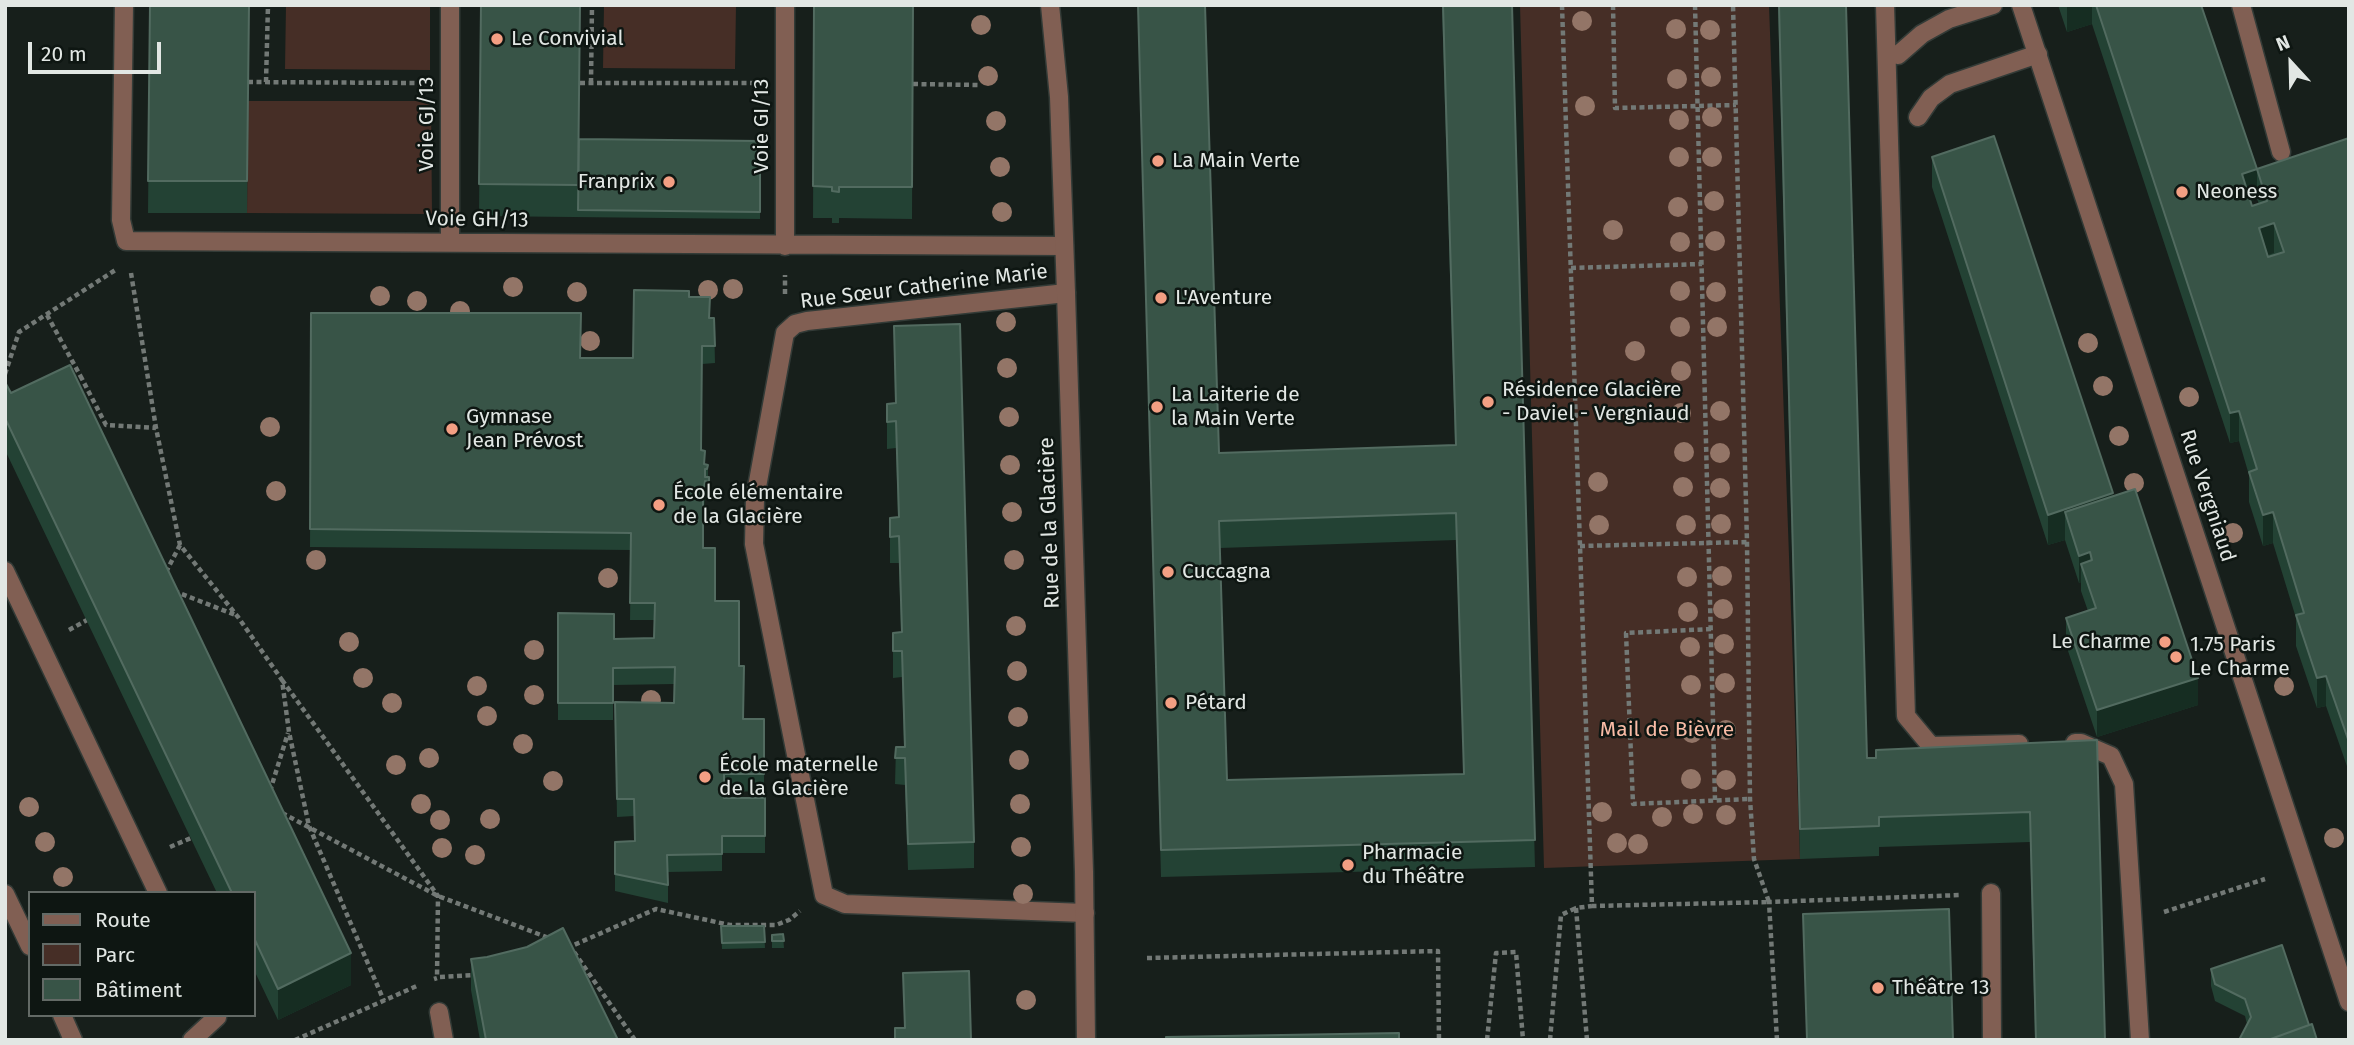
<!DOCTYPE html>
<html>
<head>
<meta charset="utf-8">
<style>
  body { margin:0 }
  #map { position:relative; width:2354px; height:1045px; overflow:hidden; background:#171f1b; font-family:"Fira Sans",sans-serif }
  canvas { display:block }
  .frame { position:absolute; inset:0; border:7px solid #e2e7e4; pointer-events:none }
  .legend { position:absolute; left:28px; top:891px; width:228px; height:126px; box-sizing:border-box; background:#0e1612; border:2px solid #636a66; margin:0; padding:9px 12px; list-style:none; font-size:21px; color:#e2e7e4 }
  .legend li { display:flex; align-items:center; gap:14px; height:35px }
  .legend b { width:35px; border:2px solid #636a66 }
  .north { position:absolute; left:2256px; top:28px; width:70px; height:70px; -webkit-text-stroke:5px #0e1612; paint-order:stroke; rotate:338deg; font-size:19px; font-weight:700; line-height:28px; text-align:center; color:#e2e7e4 }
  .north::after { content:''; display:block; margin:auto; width:24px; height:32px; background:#e2e7e4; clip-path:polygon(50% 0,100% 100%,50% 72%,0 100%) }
  .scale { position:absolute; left:28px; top:42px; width:133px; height:32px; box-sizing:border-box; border:4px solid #e2e7e4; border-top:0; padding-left:9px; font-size:21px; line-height:24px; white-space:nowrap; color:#e2e7e4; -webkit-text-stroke:5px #0e1612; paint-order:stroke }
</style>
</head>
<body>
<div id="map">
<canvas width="2354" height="1045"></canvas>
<div class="frame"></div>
<ul class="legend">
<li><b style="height:9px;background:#815f53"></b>Route</li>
<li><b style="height:19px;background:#462e26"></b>Parc</li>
<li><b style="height:19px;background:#385447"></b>Bâtiment</li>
</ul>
<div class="north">N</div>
<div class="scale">20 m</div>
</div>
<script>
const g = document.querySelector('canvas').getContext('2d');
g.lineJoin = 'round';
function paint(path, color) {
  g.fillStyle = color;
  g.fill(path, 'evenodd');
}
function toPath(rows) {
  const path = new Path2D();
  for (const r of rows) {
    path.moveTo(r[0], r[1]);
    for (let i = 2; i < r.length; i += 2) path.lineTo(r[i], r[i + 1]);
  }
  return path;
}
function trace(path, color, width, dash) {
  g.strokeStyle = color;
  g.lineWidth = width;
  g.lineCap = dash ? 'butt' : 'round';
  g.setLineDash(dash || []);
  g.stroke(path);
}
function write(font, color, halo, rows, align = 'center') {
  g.font = font + ' "Fira Sans",sans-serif';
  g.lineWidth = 5;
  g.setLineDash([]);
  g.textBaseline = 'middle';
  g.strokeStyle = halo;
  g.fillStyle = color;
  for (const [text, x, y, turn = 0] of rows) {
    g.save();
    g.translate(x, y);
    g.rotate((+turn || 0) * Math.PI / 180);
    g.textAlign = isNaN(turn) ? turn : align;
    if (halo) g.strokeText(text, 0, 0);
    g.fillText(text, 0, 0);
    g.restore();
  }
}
const green = toPath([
  [286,5,430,5,430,70,285,69],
  [604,5,736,5,735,69,603,68],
  [1520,5,1769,5,1800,859,1544,868],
  [248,101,431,101,432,214,247,213]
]);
const path = toPath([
  [1562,5,1592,906,1769,902,1754,859,1750,799,1747,542,1733,5],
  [1613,5,1615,108,1736,105],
  [1695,5,1715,800],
  [248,82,419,83],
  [266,82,268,5],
  [580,83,754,83],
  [591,83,592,5],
  [913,84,979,85],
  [1571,268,1702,264],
  [131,273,156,428,180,545,238,617,282,680,289,732,309,826,384,1001],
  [785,294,785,275],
  [47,315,81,377],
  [5,374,19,332,117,269],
  [72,381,81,377,106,425,156,428],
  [1580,546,1747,542],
  [166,572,180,545],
  [174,591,238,616],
  [1711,629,1626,633,1633,804,1750,799],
  [69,630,87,620],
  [282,680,438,896,437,978,434,979],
  [270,791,288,733],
  [282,813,438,896,549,938],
  [170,847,191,838],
  [2164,912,2265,879],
  [567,948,656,909,730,925,776,925,789,920,800,911],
  [574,952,635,1040],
  [1147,958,1438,951,1439,1040],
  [440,977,476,975],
  [295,1040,419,985],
  [1487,1040,1496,953,1516,952,1523,1040],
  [1550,1040,1561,915,1576,908],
  [1587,1040,1576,908,1592,906],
  [1777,1040,1769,902,1962,895]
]);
const service = toPath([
  [124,5,121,220,126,241,1064,246],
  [785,5,785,246],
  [1885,5,1906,716,1931,746,2019,744],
  [2241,5,2281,152],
  [1898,55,1922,34,1949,19,1993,5],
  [1918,117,1931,98,1950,84,2038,54],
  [450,242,450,5],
  [1066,293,807,321,795,324,785,333,755,498,754,544,824,895,845,904,1085,913],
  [5,571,158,893],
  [2075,743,2081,743,2111,756,2124,784,2140,1040],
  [1991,893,1992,1040],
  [439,1012,444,1040],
  [192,1040,217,1017,216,1015]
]);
const minor = toPath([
  [2021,5,2349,1002]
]);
const tertiary = toPath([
  [1050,5,1059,97,1066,293,1084,872,1086,1040],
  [5,894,30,946],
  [62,1015,73,1040]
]);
const trees = [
  [1582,21],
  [981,25],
  [1676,29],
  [1710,30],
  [988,76],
  [1711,77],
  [1677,79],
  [1585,106],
  [1712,117],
  [1679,120],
  [996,121],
  [1679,157],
  [1712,157],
  [1000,167],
  [1714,201],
  [1678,207],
  [1002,212],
  [1613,230],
  [1715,241],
  [1680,242],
  [513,287],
  [733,289],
  [708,290],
  [1680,291],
  [577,292],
  [1716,292],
  [380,296],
  [417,301],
  [460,311],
  [1006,322],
  [1680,327],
  [1717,327],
  [590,341],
  [2088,343],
  [1635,351],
  [1007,368],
  [1681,371],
  [2103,386],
  [2189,397],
  [1720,411],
  [1681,413],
  [1009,417],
  [270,427],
  [2119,436],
  [1684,452],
  [1720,453],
  [1010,465],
  [1598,482],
  [2134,483],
  [1683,487],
  [1720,488],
  [276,491],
  [1012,512],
  [1721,524],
  [1599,525],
  [1686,525],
  [2233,533],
  [316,560],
  [1014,560],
  [1722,576],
  [1687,577],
  [608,578],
  [1723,609],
  [1688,612],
  [1016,626],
  [349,642],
  [1724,644],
  [1690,647],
  [534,650],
  [1017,671],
  [363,678],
  [1725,683],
  [1691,685],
  [477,686],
  [2284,686],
  [534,695],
  [651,700],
  [392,703],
  [487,716],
  [1018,717],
  [1726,730],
  [1692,733],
  [523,744],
  [429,758],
  [1019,760],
  [396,765],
  [1691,779],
  [1726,780],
  [553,781],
  [421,804],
  [1020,804],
  [29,807],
  [1602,812],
  [1693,814],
  [1726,815],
  [1662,817],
  [490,819],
  [440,820],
  [2334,838],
  [45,842],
  [1617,843],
  [1638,844],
  [1021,847],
  [442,848],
  [475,855],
  [63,877],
  [1023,894],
  [1026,1000]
];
const wall = toPath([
  [150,5,249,5,247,213,148,213],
  [481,5,579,139,760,141,760,219,479,216],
  [814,5,913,5,912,219,839,218,839,223,832,223,832,218,813,218],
  [1138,5,1205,5,1219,453,1455,445,1442,5,1512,5,1535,867,1161,877],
  [1456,540,1464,774,1227,780,1220,548],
  [1778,5,1846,5,1867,758,1876,758,2097,740,2105,1040,2035,1040,2030,842,1879,847,1879,856,1800,859],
  [2058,5,2201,5,2257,169,2349,138,2349,772,2326,706,2317,708,2296,646,2296,618,2273,543,2263,546,2249,502,2249,475,2239,441,2230,443,2092,24,2067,32],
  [2257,199,2259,204,2252,206,2250,202],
  [1932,157,2113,497,2198,705,2097,737,2066,645,2066,618,2088,611,2081,591,2081,582,2079,583,2065,540,2048,545,1932,187],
  [689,297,710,318,714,318,715,363,702,364,701,450,705,464,708,465,708,477,709,477,709,499,705,499,703,512,703,548,715,601,739,666,744,719,764,719,764,791,724,792,724,798,765,798,765,853,722,853,722,871,668,872,668,903,615,891,615,842,634,841,634,816,617,817,615,702,674,703,674,684,613,685,613,720,558,720,558,613,614,639,654,638,654,620,630,620,631,550,310,547,311,313,580,358,633,358],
  [894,326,974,842,974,868,908,870,905,785,895,784,896,747,904,747,902,677,893,678,893,633,901,632,899,563,890,563,890,518,898,517,896,448,887,449,887,404,895,403],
  [5,382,11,393,351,985,278,1020,254,970,254,893,217,893,5,450],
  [721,926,764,926,765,948,722,949],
  [783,934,784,948,772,948,772,935],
  [471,959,618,1040,480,1040,471,990],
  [2211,969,2309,1025,2247,1024,2245,1016,2215,1001,2211,986]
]);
const shadedWall = toPath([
  [2067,5,2092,5,2092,24,2067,32],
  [2257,169,2257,199,2242,205,2242,174],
  [2274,223,2274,253,2259,258,2259,228],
  [2239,411,2239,441,2230,443,2230,413],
  [705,481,705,499,703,512,703,494],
  [2113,493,2113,524,2065,512,2065,540,2048,545,2048,515],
  [2273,512,2273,543,2263,546,2263,515],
  [2090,552,2090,579,2081,564,2081,582,2079,583,2079,556],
  [2326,676,2326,706,2317,708,2317,678],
  [2198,678,2198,705,2097,737,2097,710],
  [351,953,351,985,278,1020,278,989]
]);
const building = toPath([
  [150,5,249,5,247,181,148,181,150,5],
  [481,5,580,5,578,185,479,184,481,5],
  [814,5,913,5,912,187,839,187,839,192,832,191,832,187,813,186,814,5],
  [1138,5,1205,5,1219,453,1456,445,1443,5,1512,5,1535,840,1161,850,1138,5],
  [1456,513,1464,774,1227,780,1219,521,1456,513],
  [1779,5,1846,5,1867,758,1876,758,1876,750,2097,740,2105,1040,2036,1040,2030,812,1879,817,1879,826,1800,829,1779,5],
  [2096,5,2201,5,2257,169,2349,138,2349,742,2326,676,2317,678,2296,615,2304,613,2273,512,2263,515,2249,472,2257,469,2239,411,2230,413,2096,5],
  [2257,169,2267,201,2252,206,2242,174,2257,169],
  [2274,223,2284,252,2268,257,2259,228,2274,223],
  [1994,136,2113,493,2048,515,1932,157,1994,136],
  [579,139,760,141,760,212,578,210,579,139],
  [634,290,689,291,689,297,710,297,709,318,714,318,715,346,702,346,701,450,705,451,704,464,708,465,707,469,705,469,705,477,709,477,709,482,705,481,703,494,703,548,715,548,715,601,739,601,739,666,744,666,743,719,764,719,764,774,724,774,724,798,765,798,765,836,722,836,722,854,667,855,668,885,615,874,615,842,635,841,634,799,617,799,615,702,674,703,675,667,613,668,613,703,558,703,558,613,614,614,614,639,654,638,655,603,630,603,631,533,310,529,311,313,581,313,580,358,633,358,634,290],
  [960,324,974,842,908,844,905,758,895,758,896,747,905,747,902,651,893,651,893,633,902,632,899,536,890,537,890,518,899,517,896,421,887,422,887,404,896,403,894,326,960,324],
  [70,365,351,953,278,989,254,938,254,893,232,893,5,418,5,382,11,393,70,365],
  [2135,489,2198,678,2097,710,2066,618,2096,608,2081,564,2092,560,2090,552,2079,556,2065,512,2135,489],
  [1949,909,1953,1040,1807,1040,1803,914,1949,909],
  [721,926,764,926,765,942,722,943,721,926],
  [563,928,618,1040,486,1040,471,959,487,957,527,947,563,928],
  [783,934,784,941,772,941,772,935,783,934],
  [2282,945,2309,1025,2268,1040,2239,1040,2251,1017,2245,999,2215,984,2211,969,2282,945],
  [969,971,971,1040,895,1040,895,1028,905,1028,903,973,969,971],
  [2312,1024,2317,1040,2268,1040,2312,1024],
  [1399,1033,1399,1040,1166,1040,1166,1037,1399,1033]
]);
const markers = [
  [497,39,7,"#f39f83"],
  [1158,161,7,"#f39f83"],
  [669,182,7,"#f39f83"],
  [2182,192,7,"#f39f83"],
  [1161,298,7,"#f39f83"],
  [1488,402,7,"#f39f83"],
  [1157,407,7,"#f39f83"],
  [452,429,7,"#f39f83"],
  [659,505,7,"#f39f83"],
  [1168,572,7,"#f39f83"],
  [2165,642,7,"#f39f83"],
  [2176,657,7,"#f39f83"],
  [1171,703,7,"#f39f83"],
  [705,777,7,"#f39f83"],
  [1348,865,7,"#f39f83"],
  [1878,988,7,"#f39f83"]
];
const poiNames = [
  ["Le Convivial",511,39],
  ["La Main Verte",1172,161],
  ["Franprix",655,182,"right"],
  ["Neoness",2196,192],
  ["L'Aventure",1175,298],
  ["Résidence Glacière",1502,390],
  ["- Daviel - Vergniaud",1502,414],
  ["La Laiterie de",1171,395],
  ["la Main Verte",1171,419],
  ["Gymnase",466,417],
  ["Jean Prévost",466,441],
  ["École élémentaire",673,493],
  ["de la Glacière",673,517],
  ["Cuccagna",1182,572],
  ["Le Charme",2151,642,"right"],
  ["1.75 Paris",2190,645],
  ["Le Charme",2190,669],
  ["Pétard",1185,703],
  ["École maternelle",719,765],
  ["de la Glacière",719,789],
  ["Pharmacie",1362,853],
  ["du Théâtre",1362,877],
  ["Théâtre 13",1892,988]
];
const streetNames = [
  ["Voie GJ/13",427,124,-90],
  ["Voie GI/13",762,126,-90],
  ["Voie GH/13",477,220,1],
  ["Rue Sœur Catherine Marie",924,287,-7],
  ["Rue Vergniaud",2207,496,72],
  ["Rue de la Glacière",1050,523,-92]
];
const parkNames = [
  ["Mail de Bièvre",1667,730]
];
paint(green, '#462e26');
trace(service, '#333b37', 21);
trace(minor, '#333b37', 21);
trace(tertiary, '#333b37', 21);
trace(path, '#737976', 4.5, [5, 3.5]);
trace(service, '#815f53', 18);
trace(minor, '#815f53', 18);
trace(tertiary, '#815f53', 18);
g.fillStyle = '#937567';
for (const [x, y] of trees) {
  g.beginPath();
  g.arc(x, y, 10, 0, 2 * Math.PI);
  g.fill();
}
paint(wall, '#234234');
paint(shadedWall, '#162d22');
paint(building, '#385447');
trace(building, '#526b60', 2);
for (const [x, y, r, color] of markers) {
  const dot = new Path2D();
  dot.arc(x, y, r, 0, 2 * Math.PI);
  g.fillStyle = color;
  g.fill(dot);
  trace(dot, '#0e1612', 2.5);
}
write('21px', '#e2e7e4', '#0e1612', poiNames, 'left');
write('21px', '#e2e7e4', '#0e1612', streetNames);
write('21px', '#f9bca6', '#0e1612', parkNames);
</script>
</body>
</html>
